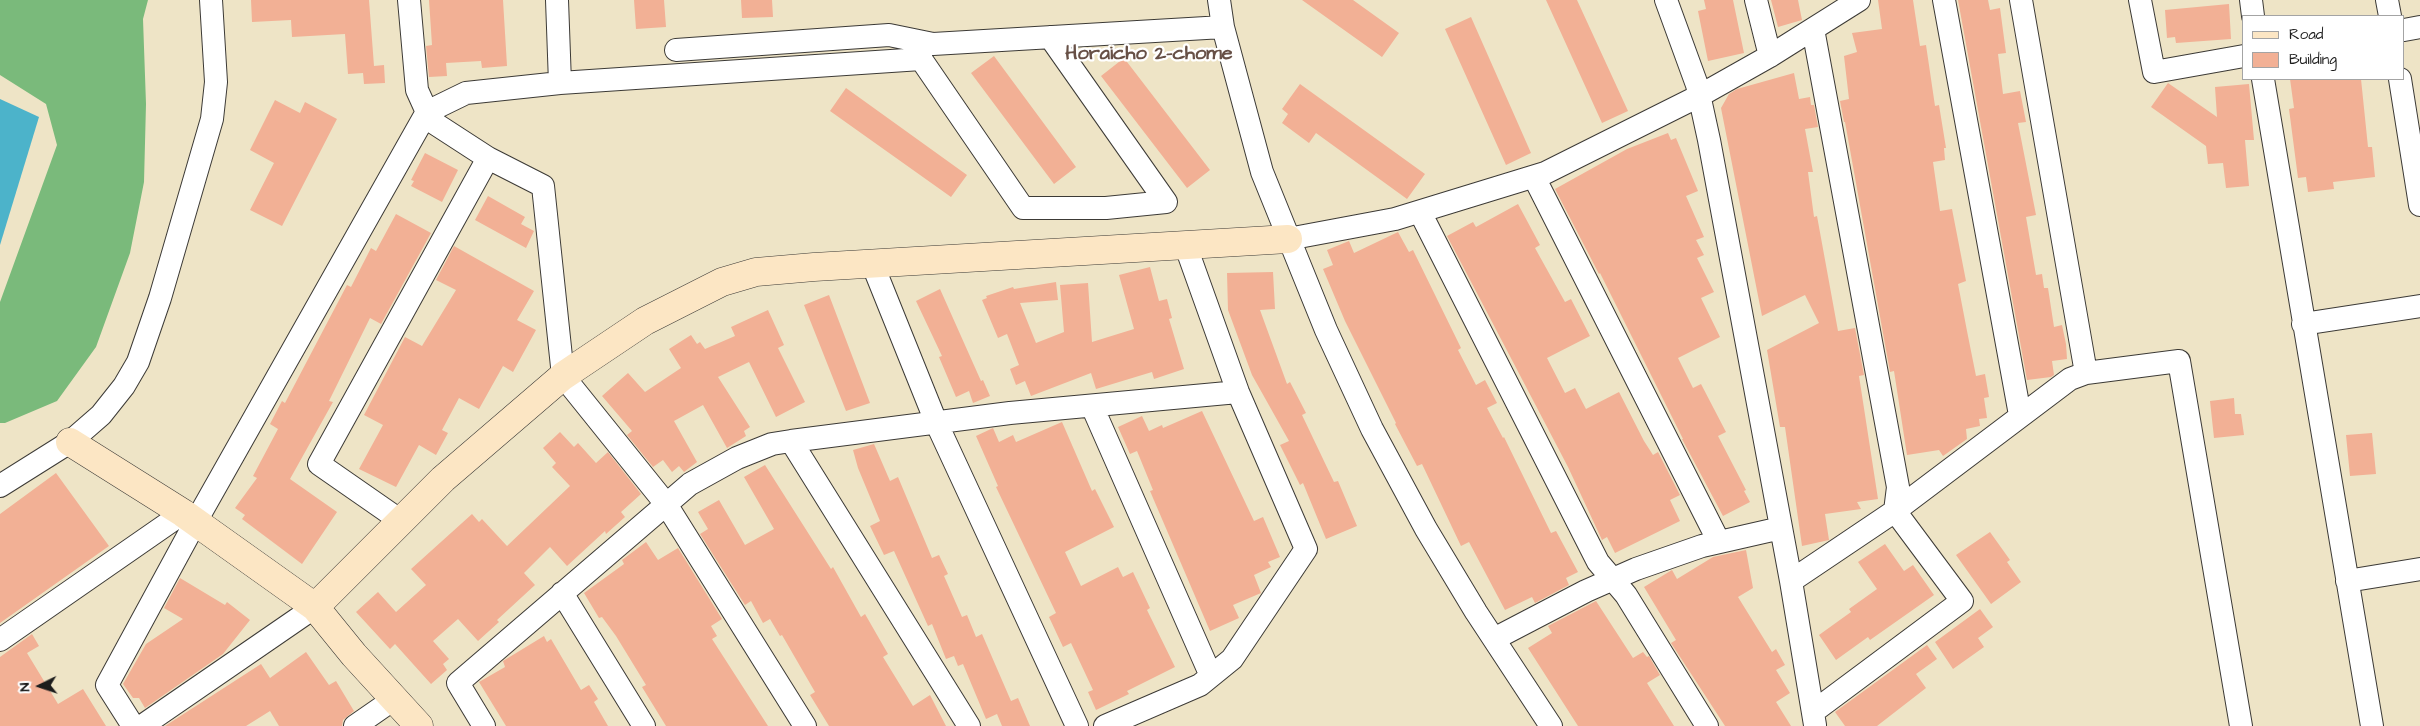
<!DOCTYPE html>
<html>
<head>
<meta charset="utf-8">
<style>
  body { margin:0 }
  #map { position:relative; width:2420px; height:726px; overflow:hidden; background:#eee4c6; font-family:"Architects Daughter",sans-serif }
  canvas { display:block }
  .legend { position:absolute; left:2242px; top:15px; width:162px; height:65px; box-sizing:border-box; background:#fff; border:1px solid #a4a4a4; margin:0; padding:6px 9px; list-style:none; font-size:15px; color:#1c1c1c }
  .legend li { display:flex; align-items:center; gap:10px; height:25px }
  .legend b { width:25px; border:1px solid #a4a4a4 }
  .north { position:absolute; left:15px; top:661px; width:50px; height:50px; -webkit-text-stroke:4px #fff; paint-order:stroke; rotate:266deg; font-size:14px; font-weight:700; line-height:20px; text-align:center; color:#1c1c1c }
  .north::after { content:''; display:block; margin:auto; width:18px; height:22px; background:#1c1c1c; clip-path:polygon(50% 0,100% 100%,50% 72%,0 100%) }
</style>
</head>
<body>
<div id="map">
<canvas width="2420" height="726"></canvas>
<ul class="legend">
<li><b style="height:6px;background:#fce6c4"></b>Road</li>
<li><b style="height:14px;background:#f2b095"></b>Building</li>
</ul>
<div class="north">N</div>
</div>
<script>
const g = document.querySelector('canvas').getContext('2d');
g.lineJoin = 'round';
function paint(path, color) {
  g.fillStyle = color;
  g.fill(path, 'evenodd');
}
function toPath(rows) {
  const path = new Path2D();
  for (const r of rows) {
    path.moveTo(r[0], r[1]);
    for (let i = 2; i < r.length; i += 2) path.lineTo(r[i], r[i + 1]);
  }
  return path;
}
function trace(path, color, width, dash) {
  g.strokeStyle = color;
  g.lineWidth = width;
  g.lineCap = dash ? 'butt' : 'round';
  g.setLineDash(dash || []);
  g.stroke(path);
}
function write(font, color, halo, rows, align = 'center') {
  g.font = font + ' "Architects Daughter",sans-serif';
  g.lineWidth = 4.5;
  g.setLineDash([]);
  g.textBaseline = 'middle';
  g.strokeStyle = halo;
  g.fillStyle = color;
  for (const [text, x, y, turn = 0] of rows) {
    g.save();
    g.translate(x, y);
    g.rotate((+turn || 0) * Math.PI / 180);
    g.textAlign = isNaN(turn) ? turn : align;
    if (halo) g.strokeText(text, 0, 0);
    g.fillText(text, 0, 0);
    g.restore();
  }
}
const forest = toPath([
  [0,0,148,0,143,19,146,104,144,182,130,253,96,347,57,401,5,423,0,423,0,302,57,145,46,104,0,75]
]);
const water = toPath([
  [0,99,39,117,0,245]
]);
const building = toPath([
  [251,0,369,0,374,66,384,65,385,83,364,84,363,73,348,74,345,34,292,37,291,20,252,22],
  [429,0,503,0,507,66,482,68,481,61,446,63,447,76,429,77,426,46,432,45],
  [634,0,664,0,666,27,636,29],
  [741,0,772,0,773,17,742,18],
  [1302,0,1353,0,1399,33,1382,57],
  [1546,0,1577,0,1628,111,1602,123],
  [1704,0,1733,0,1744,53,1708,61,1698,11,1706,9],
  [1771,0,1798,0,1802,20,1778,27],
  [1878,0,1913,0,1920,46,1926,45,1935,106,1939,105,1946,148,1944,148,1945,160,1933,162,1940,211,1952,209,1966,281,1958,284,1967,331,1976,376,1985,374,1989,397,1984,398,1987,418,1979,419,1980,426,1966,429,1967,439,1943,456,1939,450,1907,455,1894,371,1890,372,1845,122,1844,122,1840,101,1849,99,1844,56,1857,52,1852,33,1882,29],
  [1958,0,1988,0,1990,10,2000,8,2006,53,1998,54,2003,94,2020,91,2026,122,2018,123,2036,215,2026,217,2036,275,2042,274,2044,288,2048,288,2054,327,2062,325,2066,344,2067,359,2052,361,2054,375,2051,377,2027,380],
  [2229,4,2231,39,2176,43,2175,37,2167,38,2165,10],
  [1471,17,1531,153,1506,165,1445,29],
  [994,56,1076,167,1054,184,971,73],
  [1124,58,1210,170,1187,188,1101,76],
  [1794,73,1799,99,1810,97,1811,105,1814,105,1818,127,1805,129,1813,172,1808,172,1814,217,1817,216,1838,331,1855,328,1864,375,1859,376,1878,499,1857,502,1861,509,1825,514,1829,540,1802,546,1785,427,1780,427,1767,350,1819,323,1805,295,1762,316,1721,108,1729,94,1737,89],
  [2290,79,2361,79,2368,147,2372,147,2375,177,2333,182,2334,189,2308,192,2306,177,2298,178,2289,109,2294,108],
  [2168,83,2217,117,2215,87,2249,84,2254,140,2245,140,2249,186,2226,188,2223,163,2208,164,2206,146,2151,107],
  [1300,84,1425,174,1407,199,1316,133,1309,143,1282,123,1288,114,1282,109],
  [846,88,967,175,951,197,830,111],
  [275,100,300,113,305,102,337,119,282,226,250,210,274,163,250,150],
  [1668,133,1671,140,1676,138,1698,191,1686,196,1704,237,1696,240,1704,255,1697,258,1714,292,1701,298,1720,337,1678,358,1693,388,1701,384,1726,432,1718,436,1746,490,1744,491,1750,502,1723,516,1682,439,1683,439,1600,273,1599,274,1555,189,1627,149],
  [425,153,458,170,442,202,411,186,414,181,411,180],
  [488,196,525,217,521,224,534,231,526,248,475,220],
  [1518,204,1540,245,1535,248,1565,302,1571,299,1590,336,1547,358,1565,393,1575,388,1586,409,1619,392,1644,441,1653,455,1658,452,1680,495,1670,500,1680,521,1615,553,1607,537,1602,540,1568,467,1447,236,1473,222,1476,227],
  [396,214,431,233,381,324,370,318,329,401,333,402,290,479,337,512,302,564,242,519,245,515,235,508,257,478,253,476,278,429,270,424,282,401,285,403,347,285,351,287,371,248,376,251],
  [1398,232,1409,252,1413,250,1461,348,1458,350,1476,385,1485,380,1497,403,1487,408,1503,438,1504,437,1551,533,1556,531,1578,572,1566,578,1569,585,1535,603,1532,597,1505,610,1469,542,1461,546,1422,464,1417,466,1395,424,1396,423,1345,321,1323,269,1333,265,1327,250,1349,241,1354,253],
  [454,246,534,291,517,320,536,330,513,372,503,366,479,409,459,398,442,430,448,433,436,455,419,445,396,487,359,469,383,425,364,415,405,337,422,346,456,290,436,280],
  [1150,267,1159,301,1167,299,1172,318,1169,319,1184,369,1154,379,1152,372,1096,389,1091,373,1031,396,1025,381,1016,385,1010,369,1019,365,1007,334,998,338,982,300,987,298,986,296,1013,287,1014,289,1056,282,1058,300,1020,303,1036,343,1064,332,1060,285,1088,283,1092,342,1134,329,1119,275],
  [1273,272,1275,309,1260,310,1287,384,1290,382,1306,413,1302,415,1334,482,1338,481,1357,526,1326,539,1303,483,1300,485,1280,445,1289,441,1252,375,1228,310,1227,273],
  [940,289,981,381,983,380,990,396,973,403,969,391,956,397,939,357,942,356,916,301],
  [829,295,870,403,846,411,804,305],
  [768,310,784,345,778,348,805,402,776,417,749,362,718,377,750,427,744,431,746,436,727,448,703,405,674,421,697,462,684,472,679,466,672,472,663,460,653,467,627,435,632,431,602,396,628,373,645,392,681,368,669,349,691,335,697,344,700,342,705,349,735,336,731,327],
  [2234,398,2235,414,2241,414,2244,435,2214,438,2210,401],
  [1202,411,1254,521,1263,517,1280,557,1268,562,1271,567,1254,575,1261,593,1233,605,1239,618,1210,631,1150,491,1153,490,1137,451,1130,454,1118,427,1142,416,1149,431,1162,425,1163,428],
  [1062,422,1092,491,1095,489,1114,527,1065,552,1081,586,1118,567,1123,577,1133,572,1150,608,1147,610,1175,667,1127,691,1129,694,1096,710,1088,692,1093,690,1071,643,1063,647,1049,617,1056,613,996,487,998,486,976,436,993,428,999,442,1013,435,1016,442],
  [560,432,574,447,578,443,596,463,608,452,641,494,621,512,625,517,606,534,605,531,567,566,550,547,524,573,535,585,497,620,499,622,478,641,458,619,433,641,449,659,443,664,447,670,431,684,395,644,390,649,356,612,378,592,396,612,426,585,411,569,472,514,479,522,482,519,507,546,570,486,552,467,556,463,543,448],
  [2372,433,2376,474,2350,476,2346,435],
  [874,444,890,481,898,477,932,558,939,555,948,574,944,576,962,617,967,615,976,637,982,634,1011,701,1018,698,1030,726,1002,726,997,714,986,719,963,664,958,666,954,656,946,659,932,624,928,626,894,551,884,555,870,526,880,521,858,468,853,450],
  [765,465,831,569,833,567,861,617,865,614,888,654,883,657,913,706,930,695,946,726,829,726,810,695,815,692,782,635,780,636,770,619,763,623,751,601,745,605,700,534,708,529,698,512,719,500,745,545,774,529,744,477],
  [56,473,109,546,0,623,0,514],
  [1990,532,2010,560,2007,562,2021,582,1991,604,1956,555],
  [646,542,658,560,678,548,722,619,711,626,717,636,712,639,768,726,666,726,642,687,646,685,616,636,602,617,599,618,584,593,624,564,622,560],
  [1885,544,1904,571,1913,565,1934,595,1870,640,1868,637,1836,660,1819,635,1851,612,1849,609,1877,589,1858,562],
  [1746,550,1753,588,1738,597,1772,652,1776,649,1785,665,1776,670,1790,693,1776,702,1791,726,1725,726,1671,643,1676,640,1644,587,1672,570,1677,579,1713,557],
  [180,578,225,605,227,602,250,620,223,654,145,708,139,698,133,698,123,684,146,644,183,619,164,608],
  [1596,601,1633,658,1643,652,1647,657,1649,656,1660,675,1647,683,1674,726,1578,726,1528,648,1552,633,1548,626],
  [1980,609,1993,627,1978,638,1984,647,1953,669,1935,642],
  [32,634,39,646,27,653,58,704,83,689,106,726,0,726,0,657],
  [544,636,547,642,551,639,581,690,589,685,598,699,594,702,608,726,506,726,479,682,505,667,503,661],
  [1927,645,1937,659,1916,674,1926,688,1877,726,1845,726,1835,712],
  [306,652,329,685,336,681,354,711,343,720,342,726,279,726,270,711,246,726,165,726,261,664,270,678]
]);
const street = toPath([
  [409,0,417,90,431,121,488,158,543,186,563,376,666,504,805,726],
  [1219,0,1223,27,1262,172,1326,330,1372,429,1426,529,1476,612,1551,726],
  [1666,0,1697,85,1709,140,1791,581,1815,725],
  [1756,0,1770,56],
  [1944,0,2020,415],
  [2021,0,2086,373],
  [2140,0,2154,72,2244,56],
  [2251,0,2253,16],
  [2387,0,2390,16],
  [2404,30,2420,27],
  [921,42,921,59,1023,208,1106,208,1166,202,1050,37],
  [676,50,889,35,933,44,1223,27],
  [2263,79,2372,726],
  [2400,79,2420,205],
  [560,83,921,59],
  [1534,177,1719,542],
  [1420,212,1598,562,1626,595,1707,726],
  [1288,239,1395,219,1545,173,1699,96,1770,56,1859,0],
  [872,263,936,422,1077,726],
  [2303,324,2420,306],
  [1092,406,1211,676],
  [791,441,969,726],
  [0,486,70,442,101,415,124,386,138,362,160,298,212,119,216,82,211,0],
  [401,521,319,464,488,158],
  [1791,581,1895,511,2070,379,2086,373,2179,361,2241,726],
  [2347,581,2420,569],
  [562,593,644,726],
  [1494,639,1586,591,1636,569,1702,546,1781,528],
  [0,640,183,513],
  [1813,712,1962,601,1895,511,1898,487,1813,29],
  [133,726,107,685,195,523,427,112,466,93,560,83,557,0],
  [142,726,315,607],
  [355,726,394,699],
  [484,726,458,683,690,484,737,458,772,444,791,441,1010,413,1238,392],
  [1105,726,1200,685,1232,659,1306,549,1238,392,1185,244]
]);
const secondary = toPath([
  [70,442,183,513,315,607,354,655,419,726],
  [315,607,443,479,563,376,645,321,722,282,756,272,814,267,1288,239]
]);
const neighbourhoodNames = [
  ["Horaicho 2-chome",1149,55]
];
paint(forest, '#7aba7b');
paint(water, '#4cb3ca');
paint(building, '#f2b095');
trace(street, '#3c3a36', 24);
trace(secondary, '#3c3a36', 29);
trace(street, '#fff', 22);
trace(secondary, '#fce6c4', 28);
write('bold 20px', '#675046', '#fff', neighbourhoodNames);
</script>
</body>
</html>
